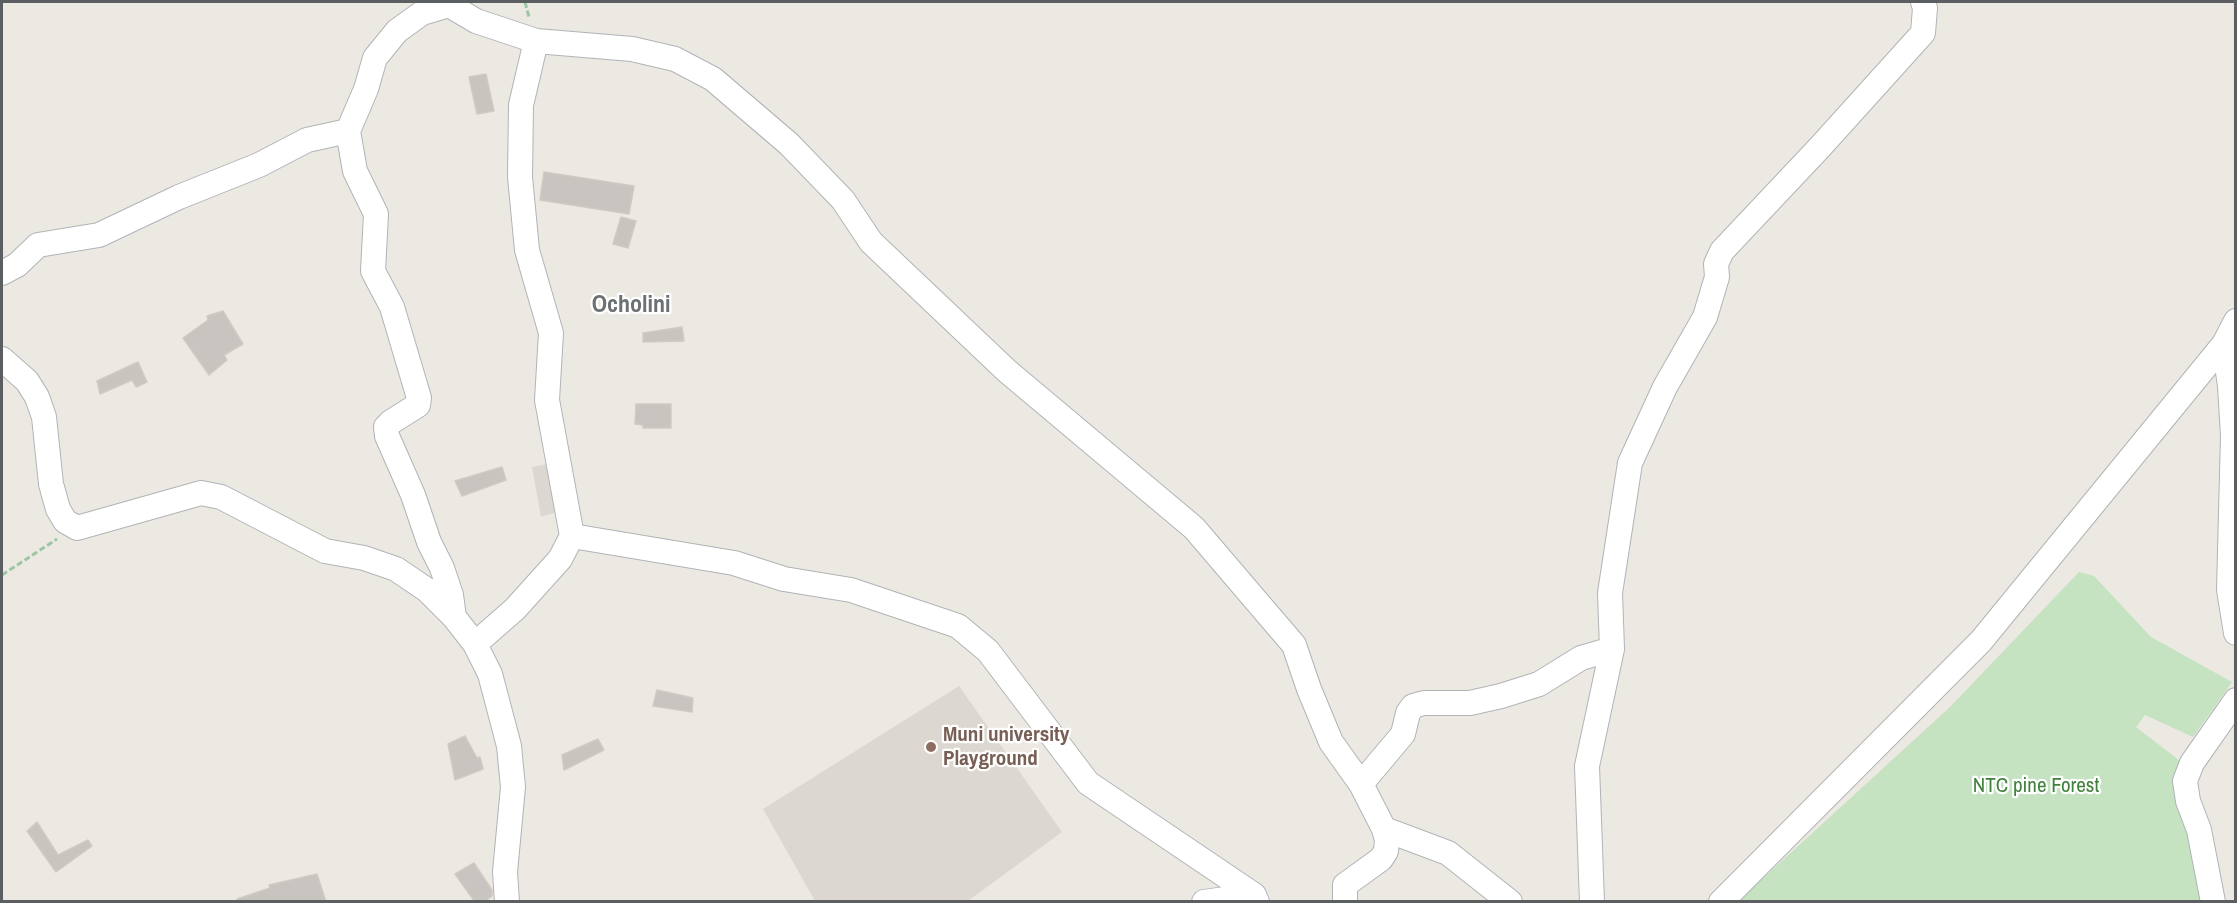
<!DOCTYPE html>
<html>
<head>
<meta charset="utf-8">
<style>
  body { margin:0 }
  #map { position:relative; width:2237px; height:903px; overflow:hidden; background:#ece9e3; font-family:"Archivo Narrow",sans-serif }
  canvas { display:block }
  .frame { position:absolute; inset:0; border:3px solid #5b5f62; pointer-events:none }
</style>
</head>
<body>
<div id="map">
<canvas width="2237" height="903"></canvas>
<div class="frame"></div>
</div>
<script>
const g = document.querySelector('canvas').getContext('2d');
g.lineJoin = 'round';
function paint(path, color) {
  g.fillStyle = color;
  g.fill(path, 'evenodd');
}
function toPath(rows) {
  const path = new Path2D();
  for (const r of rows) {
    path.moveTo(r[0], r[1]);
    for (let i = 2; i < r.length; i += 2) path.lineTo(r[i], r[i + 1]);
  }
  return path;
}
function trace(path, color, width, dash) {
  g.strokeStyle = color;
  g.lineWidth = width;
  g.lineCap = dash ? 'butt' : 'round';
  g.setLineDash(dash || []);
  g.stroke(path);
}
function write(font, color, halo, rows, align = 'center') {
  g.font = font + ' "Archivo Narrow",sans-serif';
  g.lineWidth = 4.5;
  g.setLineDash([]);
  g.textBaseline = 'middle';
  g.strokeStyle = halo;
  g.fillStyle = color;
  for (const [text, x, y, turn = 0] of rows) {
    g.save();
    g.translate(x, y);
    g.rotate((+turn || 0) * Math.PI / 180);
    g.textAlign = isNaN(turn) ? turn : align;
    if (halo) g.strokeText(text, 0, 0);
    g.fillText(text, 0, 0);
    g.restore();
  }
}
const education = toPath([
  [552,463,563,510,541,517,532,467],
  [959,686,1062,832,968,901,815,901,763,809]
]);
const green = toPath([
  [2079,572,2094,576,2151,637,2232,682,2193,737,2145,715,2136,727,2180,761,2181,787,2209,901,1737,902,1950,707]
]);
const building = toPath([
  [486,74,494,111,477,114,469,77,486,74],
  [544,172,634,186,629,214,540,200,544,172],
  [621,217,636,221,628,248,613,244,621,217],
  [223,311,243,344,224,355,227,360,209,375,183,338,208,320,207,316,223,311],
  [682,327,684,341,643,342,643,333,682,327],
  [138,362,147,382,136,387,132,380,100,394,97,381,138,362],
  [636,404,671,404,671,428,643,428,643,425,635,424,636,404],
  [502,467,506,480,462,496,455,481,502,467],
  [657,690,693,698,692,712,653,706,657,690],
  [465,736,477,758,480,757,483,769,455,780,448,744,465,736],
  [598,739,604,750,564,770,562,755,598,739],
  [37,822,58,855,88,840,92,846,56,872,27,831,37,822],
  [474,863,492,890,492,896,484,902,475,902,455,874,474,863],
  [317,874,326,902,237,902,237,899,270,888,269,885,317,874]
]);
const path = toPath([
  [525,2,529,17],
  [2,575,57,539]
]);
const minor = toPath([
  [448,2,449,5,476,21,536,41,521,105,520,177,527,250,551,333,547,400,572,536,560,559,515,609,475,644],
  [449,5,422,13,397,31,375,58,366,89,348,131,355,171,376,214,373,271,392,307,419,398,418,405,391,422,386,427,387,436,413,495,429,542,442,568,451,595,454,617],
  [536,41,632,49,675,59,713,79,789,144,843,200,871,242,1007,371,1194,528,1294,645,1309,689,1331,742,1361,784,1384,829,1387,840,1386,851,1381,859,1345,885,1345,902],
  [2,273,17,265,38,245,99,235,179,197,259,165,307,140,348,131],
  [2224,344,2230,386,2233,436,2229,590,2236,633],
  [2,359,27,381,37,397,44,417,51,484,58,509,65,521,77,528,201,493,221,497,325,551,364,558,396,569,427,590,454,617,475,644,490,674,509,746,513,787,505,872,507,902],
  [572,536,734,563,784,579,851,590,958,626,988,651,1088,783,1254,895,1257,902],
  [1361,784,1403,734,1408,713,1413,706,1424,703,1470,703,1501,696,1539,684,1581,658,1612,649],
  [1384,829,1448,853,1510,902],
  [1204,902,1254,895],
  [1592,902,1587,766,1612,649,1610,593,1630,463,1665,387,1705,317,1717,277,1716,264,1722,251,1821,146,1923,33,1925,8,1923,2],
  [1721,902,1981,641,2224,344,2236,321],
  [2213,902,2199,830,2188,801,2185,781,2192,763,2236,700]
]);
const markers = [
  [931,747,6,"#8d6e63"]
];
const educationNames = [
  ["Muni university",943,735],
  ["Playground",943,759]
];
const parkNames = [
  ["NTC pine Forest",2036,786]
];
const quarterNames = [
  ["Ocholini",631,306]
];
paint(education, '#dcd8d1');
paint(green, '#c5e2c1');
paint(building, '#c8c4bf');
trace(building, '#d1cac2', 1.5);
trace(minor, '#b0b4b7', 26);
trace(path, '#9cc5a3', 3, [6, 3]);
trace(minor, '#fff', 24);
for (const [x, y, r, color] of markers) {
  const dot = new Path2D();
  dot.arc(x, y, r, 0, 2 * Math.PI);
  g.fillStyle = color;
  g.fill(dot);
  trace(dot, '#fff', 2);
}
write('bold 21px', '#785e54', '#fff', educationNames, 'left');
write('21px', '#40813b', '#fff', parkNames);
write('bold 24px', '#6c7174', '#fff', quarterNames);
</script>
</body>
</html>
